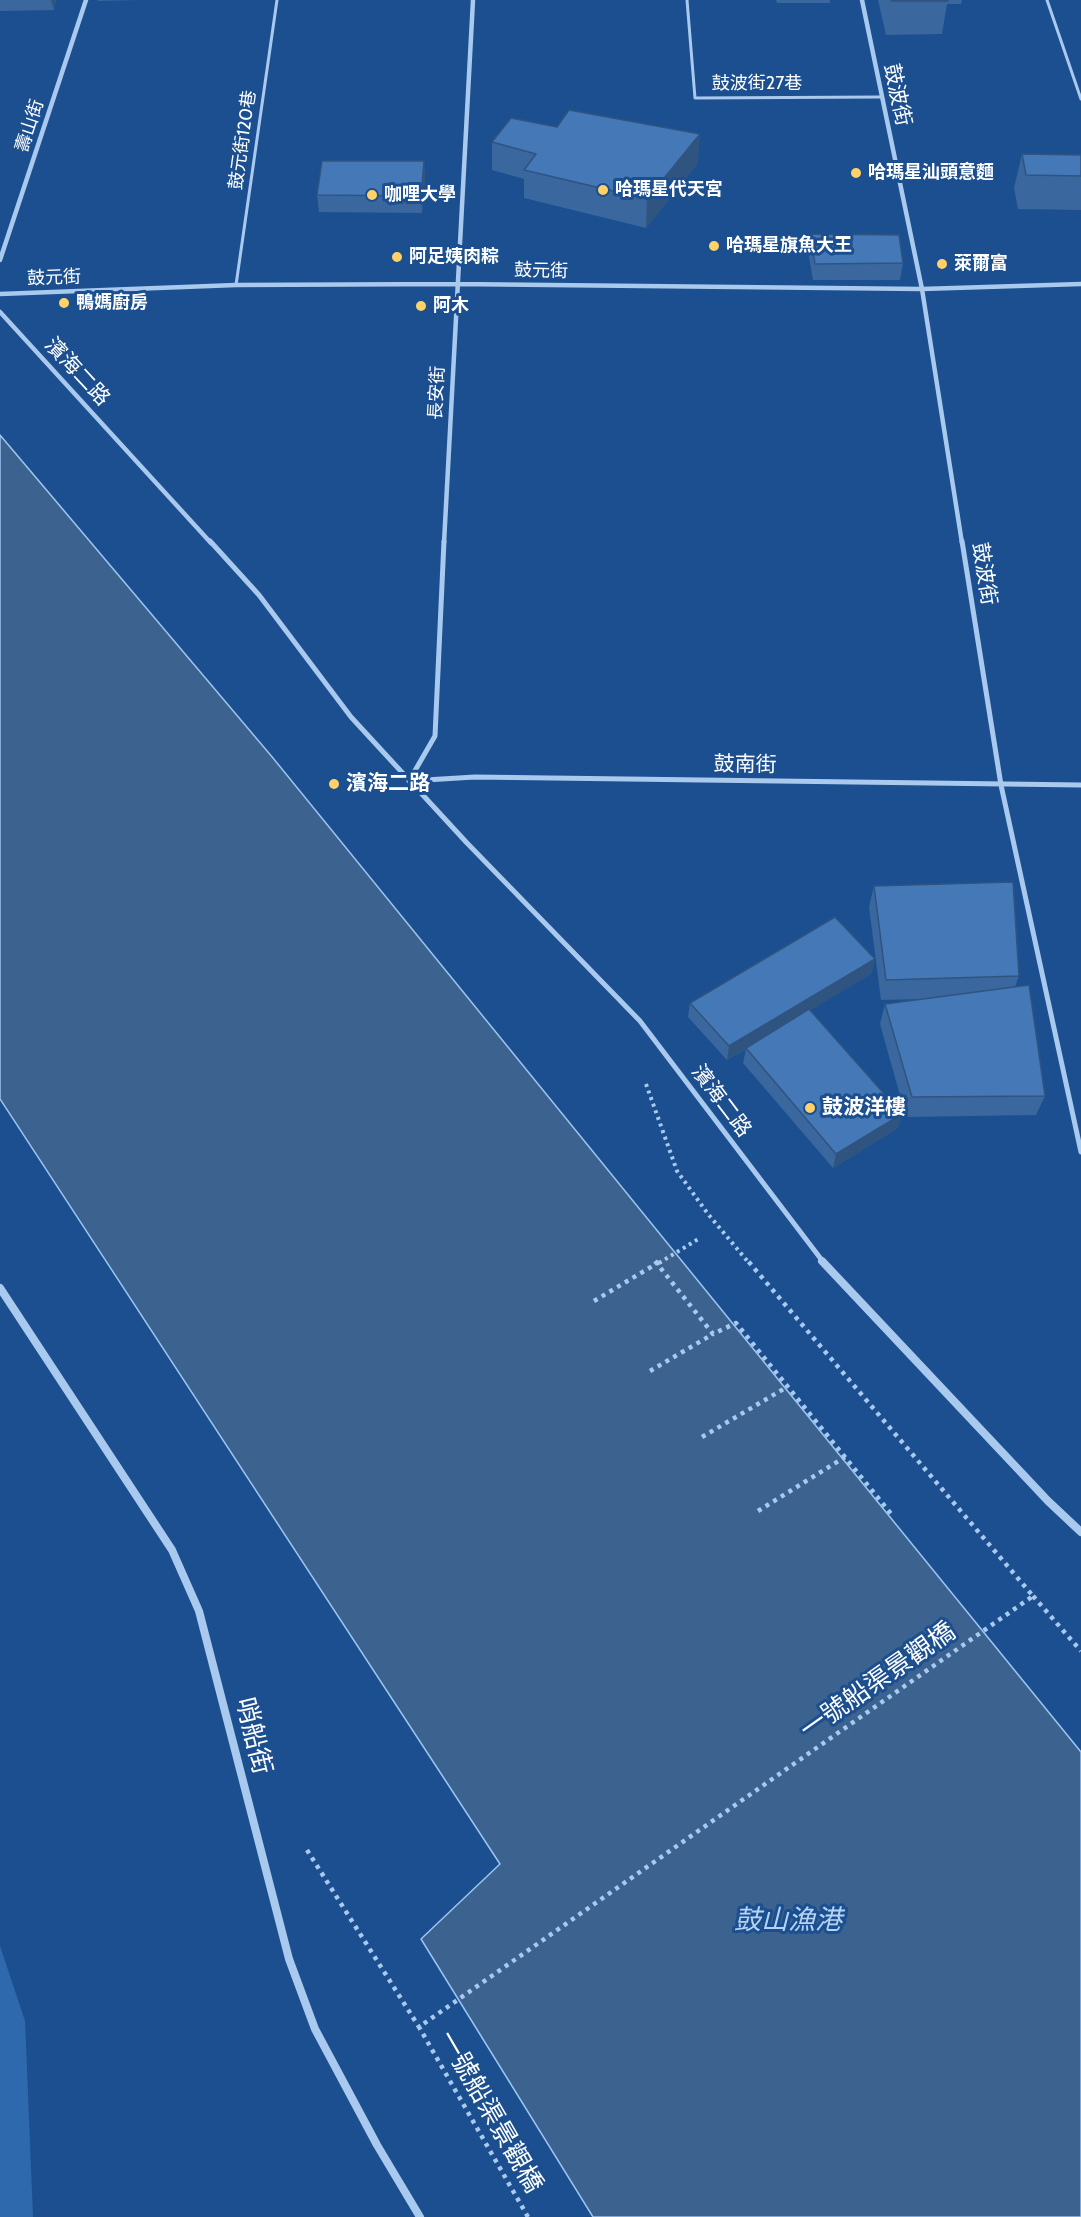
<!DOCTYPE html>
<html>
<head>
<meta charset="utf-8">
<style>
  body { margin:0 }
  canvas { display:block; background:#1b4f8f }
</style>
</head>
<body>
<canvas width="1081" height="2217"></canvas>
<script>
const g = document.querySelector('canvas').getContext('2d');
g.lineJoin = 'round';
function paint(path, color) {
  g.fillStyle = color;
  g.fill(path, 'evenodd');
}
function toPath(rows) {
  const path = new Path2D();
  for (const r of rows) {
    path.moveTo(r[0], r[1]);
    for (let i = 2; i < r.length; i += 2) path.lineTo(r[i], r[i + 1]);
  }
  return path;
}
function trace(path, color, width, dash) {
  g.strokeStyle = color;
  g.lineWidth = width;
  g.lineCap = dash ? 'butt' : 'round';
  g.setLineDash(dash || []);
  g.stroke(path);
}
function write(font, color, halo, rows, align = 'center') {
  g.font = font + ' Cabin,"Noto Sans TC",sans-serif';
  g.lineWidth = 6;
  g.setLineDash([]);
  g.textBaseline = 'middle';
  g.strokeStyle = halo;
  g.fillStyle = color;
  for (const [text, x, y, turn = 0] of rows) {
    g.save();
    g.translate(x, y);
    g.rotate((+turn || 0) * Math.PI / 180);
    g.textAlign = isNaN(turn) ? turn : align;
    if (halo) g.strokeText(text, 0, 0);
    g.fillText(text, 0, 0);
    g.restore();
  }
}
const green = toPath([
  [0,1946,25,2021,33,2217,0,2217]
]);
const water = toPath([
  [0,435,273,758,1081,1752,1081,2217,593,2217,421,1939,500,1864,0,1099,0,435]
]);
const pathFar1 = toPath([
  [646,1084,677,1171,708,1214,749,1263],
  [659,1263,700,1238]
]);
const path = toPath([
  [655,1261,713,1334,736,1323,892,1515],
  [594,1301,661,1261],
  [650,1371,713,1334],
  [702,1437,787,1387],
  [758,1511,845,1457],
  [1033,1596,1081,1651],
  [307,1850,419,2027],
  [528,2217,419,2027,1033,1596,748,1261]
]);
const lane = toPath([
  [687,0,695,98,880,97],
  [1047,0,1081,99],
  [236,285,277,0]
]);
const streetFar2 = toPath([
  [862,0,922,289,962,543],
  [0,260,86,0],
  [0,294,236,285,456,284,922,289,1081,284],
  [0,312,211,543],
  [444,543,473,0]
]);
const streetFar1 = toPath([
  [210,541,259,595,351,717,467,843,640,1021,824,1263],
  [962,541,1001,785,1081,1152],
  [409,781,435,736,444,541],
  [409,781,475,777,1081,785]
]);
const street = toPath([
  [822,1261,1048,1501,1081,1532],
  [0,1288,172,1550,199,1611,289,1959,315,2029,377,2145,420,2217]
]);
const wall = toPath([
  [0,0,56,0,54,10,0,11],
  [98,0,138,0,98,1],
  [776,0,830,0,830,3,777,3],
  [878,0,962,0,961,4,947,4,942,34,886,35],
  [492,142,698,163,646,228,524,198,524,179,492,170],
  [1022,154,1081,155,1081,210,1018,209,1014,188],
  [424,161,425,178,422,213,319,212,317,195],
  [810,234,903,263,900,280,813,280,808,251],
  [874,886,1019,976,1015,987,1045,1096,1036,1115,906,1117,880,1024,885,1004,921,999,881,1000,869,907],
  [875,959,871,974,810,1010,898,1128,833,1168,743,1063,746,1049,727,1060,688,1017,690,1003]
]);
const shadedWall = toPath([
  [51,0,56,0,54,10],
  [700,134,698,163,646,228,647,199],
  [424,161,425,178,422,213,421,196],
  [875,959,871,974,727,1060,729,1046],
  [902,1114,898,1128,833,1168,836,1154]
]);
const building = toPath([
  [891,0,947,0,948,1,891,1,891,0],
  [569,110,700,134,647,199,524,170,536,154,492,142,511,118,557,127,569,110],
  [1022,154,1081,155,1081,176,1026,175,1022,154],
  [322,161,424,161,421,196,317,195,322,161],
  [810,234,899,235,903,263,815,264,810,234],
  [1013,882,1019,976,886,980,874,886,1013,882],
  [835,917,875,959,729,1046,690,1003,835,917],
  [1029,985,1045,1096,912,1097,885,1004,1029,985],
  [809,1009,902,1114,836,1154,746,1048,809,1009]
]);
const markers = [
  [856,173,6,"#ffd166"],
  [603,190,6,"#ffd166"],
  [372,195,6,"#ffd166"],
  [714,246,6,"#ffd166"],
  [397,257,6,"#ffd166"],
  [942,264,6,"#ffd166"],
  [64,303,6,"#ffd166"],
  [421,306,6,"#ffd166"],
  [334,784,6,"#ffd166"],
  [810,1108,6,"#ffd166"]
];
const farStreetnames = [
  ["鼓波街27巷",757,84],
  ["壽山街",30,126,-72],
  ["鼓元街120巷",243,140,-82],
  ["鼓元街",541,271,1],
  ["鼓元街",54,278,-2],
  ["長安街",437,393,-87]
];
const farPoinames = [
  ["哈瑪星汕頭意麵",868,173],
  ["哈瑪星代天宮",615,190],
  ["咖哩大學",384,195],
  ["哈瑪星旗魚大王",726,246],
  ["阿足姨肉粽",409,257],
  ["萊爾富",954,264],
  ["鴨媽廚房",76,303],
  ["阿木",433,306]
];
const streetNames = [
  ["鼓波街",897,95,78],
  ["濱海二路",77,372,47],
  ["鼓波街",984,574,81],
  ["鼓南街",745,765,1],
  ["濱海二路",721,1101,53]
];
const poiNames = [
  ["濱海二路",346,784],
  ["鼓波洋樓",822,1108]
];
const nearStreetnames = [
  ["一號船渠景觀橋",878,1681,-35],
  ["哨船街",253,1736,76],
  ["一號船渠景觀橋",490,2112,60]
];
const nearWaternames = [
  ["鼓山漁港",788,1921]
];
paint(green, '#2e69ad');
paint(water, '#3c6290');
trace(water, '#9cc4f0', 1.5);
trace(pathFar1, '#a9c9ee', 4, [3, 4]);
trace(path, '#a9c9ee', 4.5, [4, 5]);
trace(lane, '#a9c9ee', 3);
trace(streetFar2, '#a9c9ee', 4.5);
trace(streetFar1, '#a9c9ee', 5);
trace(street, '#a9c9ee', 8);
paint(wall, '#3a679d');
paint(shadedWall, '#305480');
paint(building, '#4478b7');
trace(building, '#305480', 1.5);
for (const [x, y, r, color] of markers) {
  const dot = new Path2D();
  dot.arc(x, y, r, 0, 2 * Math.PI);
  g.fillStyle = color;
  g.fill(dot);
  trace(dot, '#1b4f8f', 2);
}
write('18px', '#fff', '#1b4f8f', farStreetnames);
write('bold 18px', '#fff', '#1b4f8f', farPoinames, 'left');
write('21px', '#fff', '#1b4f8f', streetNames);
write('bold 21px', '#fff', '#1b4f8f', poiNames, 'left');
write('26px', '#fff', '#1b4f8f', nearStreetnames);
write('italic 27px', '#b5d3f5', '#1b4f8f', nearWaternames);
</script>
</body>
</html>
